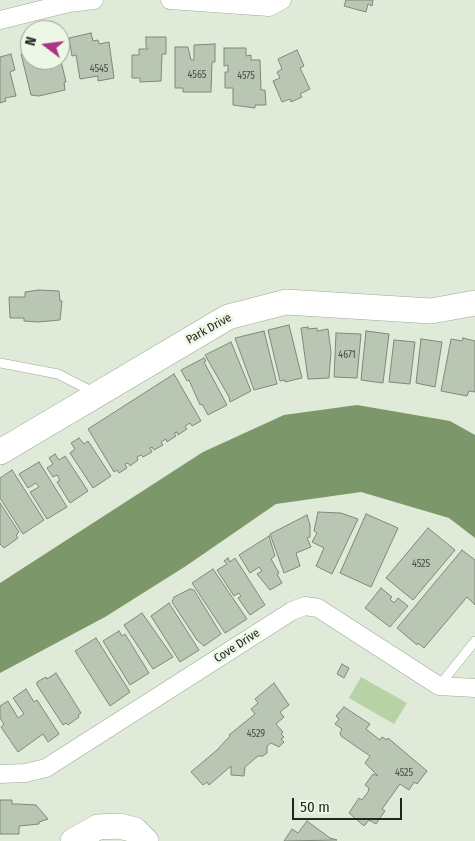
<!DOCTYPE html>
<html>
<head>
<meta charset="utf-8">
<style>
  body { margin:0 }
  #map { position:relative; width:475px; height:841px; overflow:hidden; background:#dfead8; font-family:"Fira Sans Condensed",sans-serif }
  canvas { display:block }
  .north { position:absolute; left:20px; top:20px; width:50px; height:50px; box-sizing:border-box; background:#ecf8e5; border:1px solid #9ba496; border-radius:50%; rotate:285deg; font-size:14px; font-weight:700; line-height:20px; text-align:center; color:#22261f }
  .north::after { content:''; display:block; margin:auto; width:18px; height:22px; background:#af3487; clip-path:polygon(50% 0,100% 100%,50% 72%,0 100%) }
  .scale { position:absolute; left:292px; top:798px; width:110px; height:22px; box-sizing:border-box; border:2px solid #22261f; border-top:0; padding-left:6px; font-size:15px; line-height:18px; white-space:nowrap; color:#22261f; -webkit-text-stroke:4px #ecf8e5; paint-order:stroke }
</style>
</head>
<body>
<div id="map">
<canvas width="475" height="841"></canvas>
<div class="north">N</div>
<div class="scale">50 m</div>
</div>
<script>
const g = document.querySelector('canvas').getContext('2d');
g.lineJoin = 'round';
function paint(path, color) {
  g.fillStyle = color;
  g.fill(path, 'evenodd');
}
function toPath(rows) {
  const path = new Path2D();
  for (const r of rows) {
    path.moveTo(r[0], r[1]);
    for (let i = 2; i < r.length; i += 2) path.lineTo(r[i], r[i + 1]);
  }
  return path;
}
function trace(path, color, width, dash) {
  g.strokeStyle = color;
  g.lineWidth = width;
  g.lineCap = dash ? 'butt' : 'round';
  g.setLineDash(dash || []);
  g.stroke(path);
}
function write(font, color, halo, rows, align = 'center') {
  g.font = font + ' "Fira Sans Condensed",sans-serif';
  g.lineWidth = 5;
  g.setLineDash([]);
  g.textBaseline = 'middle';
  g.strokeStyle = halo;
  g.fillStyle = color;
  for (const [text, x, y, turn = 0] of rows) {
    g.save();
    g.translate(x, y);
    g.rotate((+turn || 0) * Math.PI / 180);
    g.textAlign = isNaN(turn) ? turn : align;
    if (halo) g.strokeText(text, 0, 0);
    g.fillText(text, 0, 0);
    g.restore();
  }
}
const green = toPath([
  [361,677,407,703,394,724,349,698]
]);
const water = toPath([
  [357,405,450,421,475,435,475,538,449,518,361,492,276,504,186,566,105,617,0,673,0,583,203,452,284,415]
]);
const building = toPath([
  [346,0,373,0,372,6,368,4,366,12,344,6,346,0],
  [91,33,93,41,98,40,99,44,109,42,114,78,98,81,98,76,80,79,76,55,72,56,69,38,91,33],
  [146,37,166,37,166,54,162,54,161,81,140,82,140,78,132,78,132,55,139,55,139,49,148,49,146,47,146,37],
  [60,43,64,60,61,61,66,82,64,82,65,90,39,96,31,95,21,54,30,52,30,60,39,60,40,63,46,61,44,60,60,60,60,43],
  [215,44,215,62,212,62,211,92,183,92,183,88,175,88,175,47,188,47,191,60,194,60,194,45,215,44],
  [224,48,246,48,246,56,251,55,251,60,260,60,261,90,265,90,266,105,255,105,255,108,233,105,233,88,225,88,225,72,228,72,228,65,224,66,224,48],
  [297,50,304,66,300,68,310,89,300,94,302,97,291,102,290,99,282,102,273,81,280,78,277,72,282,69,278,59,297,50],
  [11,54,15,70,10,72,16,96,5,98,6,101,0,103,0,57,11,54],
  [39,290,59,291,60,301,62,301,60,320,38,322,24,321,24,318,10,318,9,297,25,297,25,292,39,290],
  [289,325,302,378,285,382,285,380,280,381,268,330,289,325],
  [308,327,308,329,317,328,317,331,328,329,331,352,329,378,308,379,301,328,308,327],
  [264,331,277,384,254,390,235,338,264,331],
  [366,331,389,334,383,383,361,380,366,331],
  [336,333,361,334,357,378,334,377,336,333],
  [463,338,475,341,475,392,469,391,467,396,441,391,451,339,462,341,463,338],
  [421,339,442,342,435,387,416,383,421,339],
  [394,340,415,342,410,384,389,382,394,340],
  [231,342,251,391,230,402,229,397,205,355,231,342],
  [204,358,206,361,204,362,227,405,208,415,202,404,200,405,189,380,187,381,181,370,204,358],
  [174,374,201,421,192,426,190,423,185,426,187,429,178,435,177,432,174,433,176,436,167,442,166,439,161,442,163,445,154,450,152,447,150,448,152,452,143,457,141,455,137,457,138,460,130,466,128,463,125,464,127,468,119,473,117,470,114,472,88,429,174,374],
  [79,438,84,444,88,441,111,476,93,488,70,453,75,449,71,443,79,438],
  [55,454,59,460,65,456,88,491,70,503,57,482,60,480,57,475,53,477,47,468,53,464,49,458,55,454],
  [39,462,67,507,47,519,30,492,39,487,36,483,28,488,19,474,39,462],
  [12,470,44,520,23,534,0,498,0,478,12,470],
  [0,503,19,532,16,535,18,538,4,548,0,544,0,503],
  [318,512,341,513,358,519,332,574,316,566,324,548,312,542,317,533,314,531,318,512],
  [366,514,398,528,371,587,340,573,366,514],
  [307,515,310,525,310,537,307,538,311,547,296,553,300,566,284,573,270,534,307,515],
  [428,528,455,550,413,600,386,578,428,528],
  [269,536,275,556,271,559,279,573,277,574,282,583,270,590,257,574,262,571,259,567,250,573,239,555,269,536],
  [462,550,475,560,475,605,467,597,424,648,418,643,417,645,397,628,462,550],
  [228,558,230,562,235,558,265,605,250,615,238,598,241,596,239,593,234,596,217,570,227,564,224,561,228,558],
  [213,569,247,619,225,633,192,583,213,569],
  [381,588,392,597,390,599,394,603,398,598,408,606,390,627,365,608,381,588],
  [190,589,194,590,221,634,204,646,197,640,172,602,174,597,190,589],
  [169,603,199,650,180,662,151,616,169,603],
  [142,613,173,657,153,669,124,625,142,613],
  [119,631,122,636,125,634,149,673,130,685,103,641,119,631],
  [96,638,130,692,110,706,75,651,96,638],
  [342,664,349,668,344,678,337,674,342,664],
  [56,673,81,713,78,715,79,717,68,725,66,723,63,725,37,685,37,682,46,677,47,679,56,673],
  [274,683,289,705,280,712,284,717,276,724,283,732,281,734,284,737,281,739,284,742,279,747,271,743,267,746,267,753,263,756,258,756,245,767,244,776,231,775,231,766,209,785,207,782,203,785,191,772,217,750,230,736,229,735,255,714,251,709,258,703,255,699,274,683],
  [26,689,34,702,37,700,59,734,48,742,43,734,18,752,1,727,4,724,0,718,0,706,8,701,18,718,24,714,13,698,26,689],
  [344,707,370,724,366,729,380,740,382,737,387,740,388,738,427,771,417,784,414,782,409,790,400,784,382,809,385,811,376,824,369,820,364,826,349,813,359,798,362,800,368,792,369,788,365,785,373,774,378,776,365,763,370,756,341,736,340,733,342,729,335,724,339,719,336,716,344,707],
  [0,800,12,800,12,804,18,804,36,805,48,819,39,822,39,824,19,826,19,834,0,834,0,800],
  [307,821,330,838,337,840,284,841,292,829,298,833,307,821]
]);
const lane = toPath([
  [0,363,58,374,95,393],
  [439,686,475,641]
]);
const street = toPath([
  [170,0,269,7,282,0],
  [0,20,69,3,94,0],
  [0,774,25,773,46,768,292,611,305,606,318,608,439,686,475,688]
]);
const secondary = toPath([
  [0,452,228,317,286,302,431,311,475,303],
  [73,841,98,827,119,826,135,830,146,841]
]);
const numberNames = [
  ["4545",99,69],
  ["4565",197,75],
  ["4575",246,76],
  ["4671",347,355],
  ["4525",421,564],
  ["4529",256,734],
  ["4525",404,773]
];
const streetNames = [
  ["Park Drive",209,329,-29],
  ["Cove Drive",237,646,-33]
];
paint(green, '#b7d3a5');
paint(water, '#7c986a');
paint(building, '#bac6b4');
trace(building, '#7e8978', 1);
trace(lane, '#9ea897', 10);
trace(street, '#9ea897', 19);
trace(secondary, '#9ea897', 26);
trace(lane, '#fff', 9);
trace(street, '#fff', 18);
trace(secondary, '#fff', 25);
write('10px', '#484e44', null, numberNames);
write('12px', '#22261f', '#ecf8e5', streetNames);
</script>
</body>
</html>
